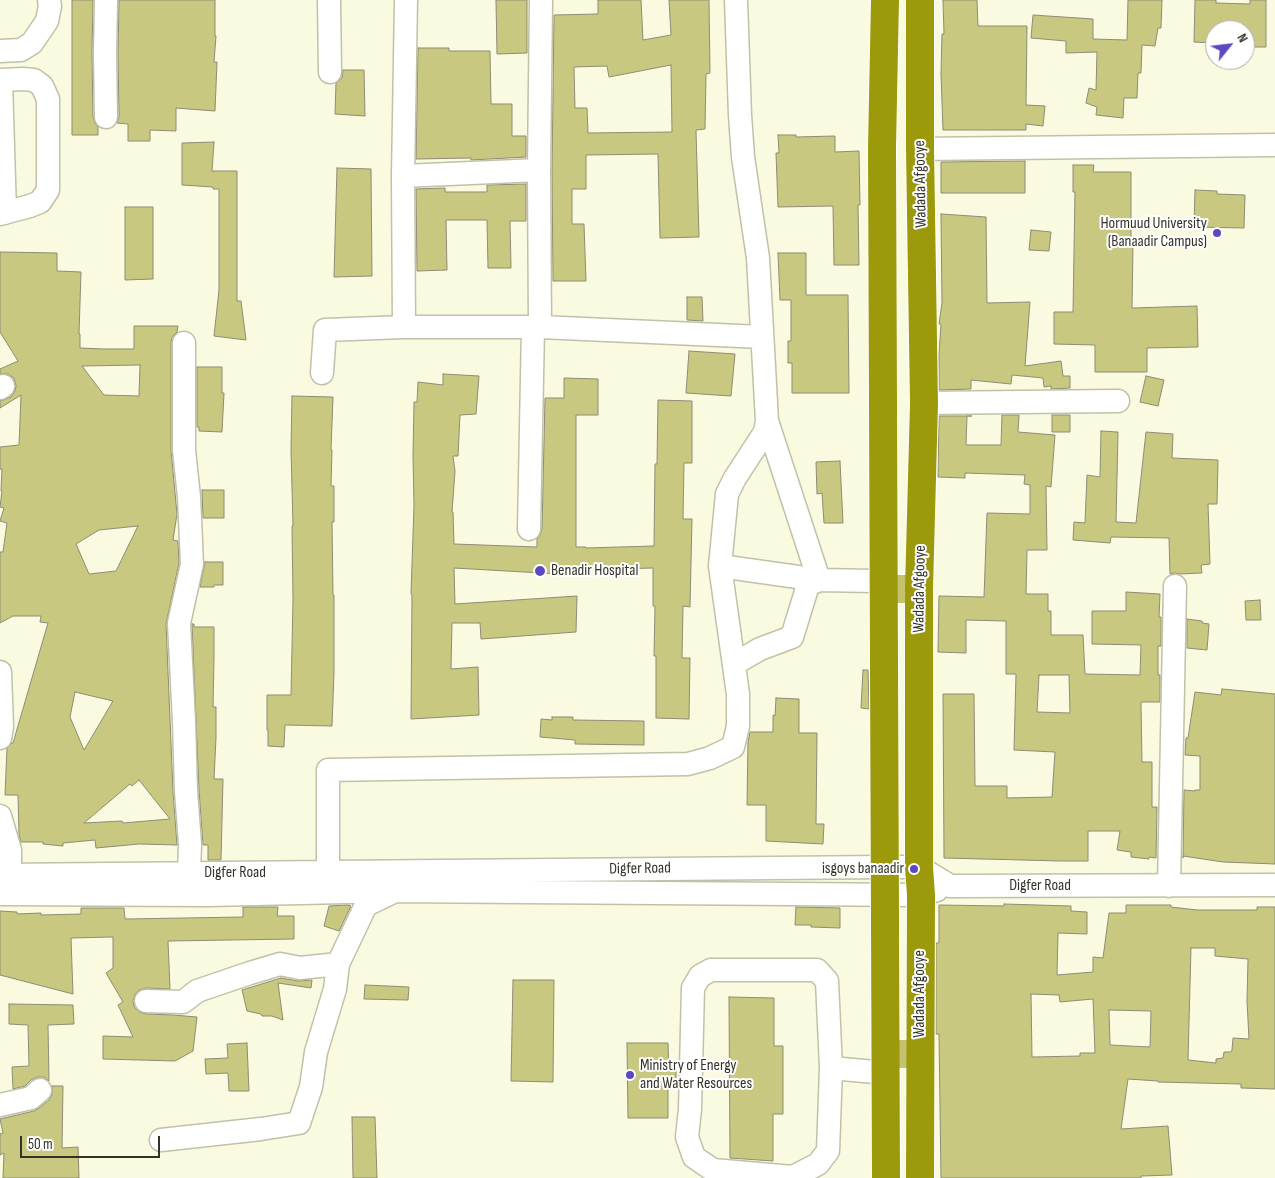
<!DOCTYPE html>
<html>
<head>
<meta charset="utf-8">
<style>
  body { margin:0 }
  #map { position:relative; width:1275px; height:1178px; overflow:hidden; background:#f9fadf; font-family:"Sofia Sans Condensed",sans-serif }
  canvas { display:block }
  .north { position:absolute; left:1205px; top:20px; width:50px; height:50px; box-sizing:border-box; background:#fff; border:1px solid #adada9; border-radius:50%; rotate:61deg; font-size:14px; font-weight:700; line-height:20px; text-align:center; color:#323228 }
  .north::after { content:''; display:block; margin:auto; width:18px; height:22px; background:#5e48c0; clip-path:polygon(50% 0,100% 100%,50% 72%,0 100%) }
  .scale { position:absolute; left:20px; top:1136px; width:140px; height:22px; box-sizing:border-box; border:2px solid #323228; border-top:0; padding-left:6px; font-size:15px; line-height:18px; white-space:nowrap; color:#323228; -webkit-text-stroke:4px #fff; paint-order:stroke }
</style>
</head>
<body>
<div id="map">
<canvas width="1275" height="1178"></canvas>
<div class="north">N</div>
<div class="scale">50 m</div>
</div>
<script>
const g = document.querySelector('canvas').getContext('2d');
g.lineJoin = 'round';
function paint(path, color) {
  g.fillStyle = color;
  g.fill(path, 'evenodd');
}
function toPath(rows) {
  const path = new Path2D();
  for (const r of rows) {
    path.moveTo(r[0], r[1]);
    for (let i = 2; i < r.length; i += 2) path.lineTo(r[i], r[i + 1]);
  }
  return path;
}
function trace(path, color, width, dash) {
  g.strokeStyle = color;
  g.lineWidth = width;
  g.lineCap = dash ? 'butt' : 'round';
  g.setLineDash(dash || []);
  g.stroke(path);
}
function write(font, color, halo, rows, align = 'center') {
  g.font = font + ' "Sofia Sans Condensed",sans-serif';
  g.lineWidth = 4;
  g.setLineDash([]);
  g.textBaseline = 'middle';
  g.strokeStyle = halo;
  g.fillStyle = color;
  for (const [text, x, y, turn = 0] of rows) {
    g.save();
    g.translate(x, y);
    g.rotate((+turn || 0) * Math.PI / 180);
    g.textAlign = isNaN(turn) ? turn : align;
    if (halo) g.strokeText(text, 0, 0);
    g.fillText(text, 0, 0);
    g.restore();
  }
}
const building = toPath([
  [72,0,93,0,92,54,93,117,95,123,98,127,98,135,72,135,72,0],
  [119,0,215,0,215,36,216,36,214,62,217,62,215,111,176,108,176,131,150,130,150,141,128,141,128,124,117,123,119,117,118,54,119,0],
  [496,0,527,0,527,53,497,54,496,0],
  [598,0,641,0,643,40,671,35,669,0,709,0,710,73,706,74,705,129,696,130,699,237,660,238,658,154,586,155,586,189,572,189,572,224,584,224,586,281,553,281,552,170,554,15,598,14,598,0],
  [671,65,672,132,588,133,587,108,575,108,574,67,607,66,609,77,671,65],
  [943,0,977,0,978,26,1027,26,1026,105,1045,106,1043,126,1026,124,1026,130,943,130,941,74,942,34,944,34,943,0],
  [1128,0,1162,0,1161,28,1158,28,1155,46,1142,45,1141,73,1138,73,1137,98,1124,98,1123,118,1096,115,1097,107,1086,103,1089,88,1096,90,1097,52,1066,53,1066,41,1031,38,1033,15,1093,19,1093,39,1127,40,1128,0],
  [1195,0,1216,0,1216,3,1250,4,1250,0,1266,0,1266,47,1245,47,1245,30,1215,30,1215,43,1194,42,1195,0],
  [418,48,449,48,449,51,490,51,491,104,512,104,512,136,526,136,526,157,471,160,471,158,416,159,418,48],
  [343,70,364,70,365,116,335,114,336,83,342,78,343,70],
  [778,135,796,135,796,137,835,136,835,152,859,151,860,205,858,205,859,265,834,265,833,206,778,207,776,153,779,153,778,135],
  [214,142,212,171,237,171,237,301,241,301,246,340,214,336,219,290,219,189,213,189,213,187,182,185,182,143,214,142],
  [1025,161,1025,193,941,193,941,162,1025,161],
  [1073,165,1094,165,1093,172,1131,172,1131,244,1133,244,1132,308,1197,306,1198,347,1147,348,1147,372,1095,372,1095,345,1054,344,1054,312,1073,312,1075,192,1073,192,1073,165],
  [337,168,371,169,372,276,334,277,337,168],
  [526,184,526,221,510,221,511,268,488,268,487,220,446,220,447,270,417,271,416,189,445,188,445,192,487,192,487,185,526,184],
  [1195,190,1217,191,1217,194,1245,195,1244,228,1194,227,1195,190],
  [125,207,153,207,153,279,125,280,125,207],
  [941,214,986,217,987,303,1030,302,1025,366,1061,361,1063,376,1070,376,1070,388,1051,389,1051,386,1044,387,1043,378,1012,375,1011,384,971,380,971,389,939,390,939,354,941,324,939,324,942,303,941,214],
  [1031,230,1051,232,1049,251,1029,250,1031,230],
  [0,252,57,253,57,271,81,272,79,334,80,334,80,348,104,349,134,349,134,326,178,326,177,332,172,337,171,343,171,450,177,514,173,540,178,541,179,563,166,624,173,791,177,845,139,844,96,848,95,840,63,843,63,846,43,844,43,842,21,842,19,834,18,795,5,795,7,748,12,743,13,743,48,623,40,622,41,616,13,616,0,623,0,552,3,552,7,523,0,521,4,508,0,507,2,491,1,491,2,469,0,469,0,447,19,445,21,395,0,408,0,401,11,397,15,391,16,386,14,378,8,374,0,374,0,369,18,361,0,332,0,252],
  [140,365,139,396,104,395,82,366,140,365],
  [138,526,116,571,89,574,76,544,99,530,138,526],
  [75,692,113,701,84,750,70,717,75,692],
  [139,780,170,819,123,823,122,821,84,823,130,784,132,786,139,780],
  [778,253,806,253,806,295,848,295,849,393,792,393,792,363,788,363,788,341,791,341,791,300,780,300,778,253],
  [687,297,702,297,703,321,687,320,687,297],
  [689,351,735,354,731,396,686,393,689,351],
  [197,367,222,367,222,393,224,393,222,432,199,431,199,427,197,427,197,367],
  [443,374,479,376,476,414,460,415,458,456,453,456,455,471,452,512,453,512,454,544,537,547,537,539,540,535,542,529,545,398,564,398,564,378,598,379,598,415,576,415,576,547,586,547,586,548,654,546,655,464,657,464,658,400,692,401,692,463,684,463,683,519,692,519,690,607,683,606,682,658,690,658,689,719,656,718,656,656,654,656,655,606,653,606,653,568,577,570,577,575,454,568,455,604,577,596,576,632,481,639,480,623,452,623,451,669,478,667,479,715,411,719,412,595,411,594,414,505,413,456,414,402,417,402,418,382,443,385,443,374],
  [1146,376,1164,380,1158,406,1140,402,1146,376],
  [292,396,333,397,331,450,332,450,331,486,334,486,334,522,332,522,333,595,334,595,334,672,332,726,285,725,284,747,268,746,268,730,267,730,267,695,291,695,293,600,292,526,293,526,291,450,292,396],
  [1002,415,1019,415,1018,432,1055,435,1051,487,1046,486,1047,550,1027,550,1026,594,1048,594,1048,611,1051,611,1051,635,1083,635,1085,674,1140,675,1141,645,1092,644,1092,611,1126,611,1126,592,1160,594,1159,617,1161,617,1161,646,1158,646,1158,675,1160,675,1160,702,1141,702,1142,762,1152,762,1152,807,1157,807,1156,858,1149,857,1149,859,1131,857,1131,852,1117,850,1120,831,1088,831,1088,861,1061,861,944,858,943,694,974,694,975,786,1007,786,1007,798,1052,797,1055,752,1014,750,1016,674,1006,674,1006,621,966,620,966,653,938,652,939,596,984,597,987,513,1030,514,1030,485,1024,484,1025,475,965,473,965,478,938,477,939,416,972,416,967,416,966,445,1001,445,1002,415],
  [1039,675,1069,675,1070,713,1037,712,1039,675],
  [1052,415,1070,415,1070,432,1052,432,1052,415],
  [1101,431,1118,432,1116,522,1136,523,1146,432,1173,434,1172,458,1218,460,1217,504,1208,504,1210,564,1201,565,1202,573,1179,574,1175,573,1170,574,1169,538,1111,537,1110,543,1073,540,1074,522,1085,523,1087,475,1100,477,1101,431],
  [840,461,843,523,824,523,822,493,817,494,816,462,840,461],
  [202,490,224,490,224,518,203,518,202,490],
  [205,562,223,562,223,585,214,585,214,587,200,587,205,562],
  [1260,600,1261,620,1246,620,1245,601,1260,600],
  [1187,619,1202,621,1202,623,1209,624,1207,650,1187,648,1187,619],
  [192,624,194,624,194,627,214,627,214,658,213,707,216,707,216,738,214,779,223,779,221,860,208,860,208,845,203,845,199,790,192,624],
  [863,670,868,670,869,709,861,708,863,670],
  [1222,689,1275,694,1275,864,1223,862,1183,856,1183,858,1184,790,1195,791,1195,790,1200,790,1200,756,1185,755,1186,738,1188,738,1195,692,1221,695,1222,689],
  [776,698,799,699,799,733,817,733,816,824,824,824,823,844,766,841,766,805,747,805,748,742,750,732,773,732,773,715,775,716,776,698],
  [552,717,573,717,573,720,644,721,644,745,575,744,575,740,540,737,541,719,552,720,552,717],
  [1004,904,1071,906,1071,911,1087,912,1087,934,1058,933,1057,975,1093,972,1093,957,1103,958,1109,913,1126,913,1126,905,1171,905,1171,907,1197,910,1257,910,1257,907,1275,907,1275,1089,1241,1088,1241,1084,1158,1082,1158,1081,1128,1079,1121,1129,1168,1126,1172,1175,1141,1176,1141,1178,941,1178,939,1034,936,1034,936,943,939,943,939,905,1004,906,1004,904],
  [1191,948,1215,948,1215,956,1248,959,1247,1001,1249,1039,1233,1038,1232,1050,1231,1052,1224,1052,1223,1058,1216,1059,1216,1063,1188,1060,1191,948],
  [1031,994,1059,995,1060,1002,1093,999,1095,1053,1080,1053,1080,1056,1032,1057,1031,994],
  [1109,1010,1151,1011,1150,1047,1110,1045,1109,1010],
  [348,905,351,906,339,931,324,926,329,906,348,905],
  [243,907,278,907,277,916,294,916,294,939,168,941,170,989,146,988,139,990,135,995,133,1001,134,1007,140,1012,146,1014,173,1015,197,1017,193,1051,175,1061,103,1059,103,1036,133,1037,118,1005,123,1002,106,973,113,968,113,937,71,938,73,994,0,975,0,911,17,912,17,914,41,913,41,915,81,914,81,908,124,908,125,919,243,917,243,907],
  [796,907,840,908,840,928,811,927,811,925,795,925,796,907],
  [281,978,298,981,312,980,311,988,278,983,283,1020,272,1016,262,1016,261,1014,247,1011,242,990,281,978],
  [513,980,554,980,553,1082,511,1081,513,980],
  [365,985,409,987,408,1000,364,999,365,985],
  [729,997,774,998,774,1046,783,1046,783,1114,773,1114,773,1161,730,1158,729,997],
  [9,1004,73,1005,74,1024,48,1025,49,1081,44,1077,37,1077,31,1080,25,1086,13,1089,12,1067,29,1066,28,1025,9,1024,9,1004],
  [247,1043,249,1091,229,1091,228,1073,206,1074,205,1059,228,1058,227,1044,247,1043],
  [627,1043,668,1043,669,1071,676,1071,676,1088,668,1089,668,1118,628,1118,627,1043],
  [52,1086,63,1086,62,1148,78,1147,79,1178,3,1178,4,1153,0,1155,0,1134,3,1133,0,1119,34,1111,39,1108,49,1100,52,1095,52,1086],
  [352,1117,375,1117,377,1178,353,1178,352,1117]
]);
const minor = toPath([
  [329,0,330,72],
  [0,51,21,50,32,43,47,21,50,6,49,0],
  [0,80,23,79,34,80,42,86,48,99,48,190,40,202,30,206,0,214],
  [1,80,5,213],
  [106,117,105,54,106,0],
  [920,149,1275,145],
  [403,176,539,170],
  [404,327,403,176,406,0],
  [540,327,539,170,541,0],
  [184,343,184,450,189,497,192,564,179,623,184,722,186,791,190,844,189,873],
  [322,373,325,330,404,327,540,327,762,337],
  [0,388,3,386],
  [924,403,1118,401],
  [767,421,819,580],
  [529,529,533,327],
  [720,566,819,580,875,581,884,583],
  [734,664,760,649,792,637,808,585,819,580],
  [0,672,2,727,0,738],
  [0,816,10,850,10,875],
  [0,875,885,867,919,867,950,886,1275,885],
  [1169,886,1175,586],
  [330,892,328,872,328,770,688,764,710,758,733,747,738,726,738,694,720,566,727,494,735,478,765,432,767,421,758,258,743,157,740,115,736,0],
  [0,894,207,895,394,891,921,895,937,890],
  [711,970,817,970,827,981,831,1068,828,1151,818,1164,793,1177,713,1170,694,1157,687,1137,690,1109,693,988,700,976,711,970],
  [146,1001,183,1002,197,991,250,973,280,964,300,968,338,964],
  [831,1068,886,1073],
  [0,1105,31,1098,40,1090],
  [161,1140,261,1129,299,1123,311,1087,316,1052,335,989,338,964,366,905,391,893]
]);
const major = toPath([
  [884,589,919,589],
  [886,1054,920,1054]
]);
const highway = toPath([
  [885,0,882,147,886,1178],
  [920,0,920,149,924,403,919,589,919,867,921,895,920,1178]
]);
const markers = [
  [1217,233,5,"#5e48c0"],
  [540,571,6,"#5e48c0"],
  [914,869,5,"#5e48c0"],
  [630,1075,5,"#5e48c0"]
];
const streetNames = [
  ["Wadada Afgooye",921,184,-91],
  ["Wadada Afgooye",920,589,-89],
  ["Digfer Road",640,869,-1],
  ["Digfer Road",235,873],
  ["Digfer Road",1040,886],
  ["Wadada Afgooye",920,994,-90]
];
const poiNames = [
  ["Hormuud University",1207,224],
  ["(Banaadir Campus)",1207,242],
  ["Benadir Hospital",551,571,"left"],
  ["isgoys banaadir",904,869],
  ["Ministry of Energy",640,1066,"left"],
  ["and Water Resources",640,1084,"left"]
];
paint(building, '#c8c880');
trace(building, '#8c8d74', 1);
trace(minor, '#c1c1a8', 25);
trace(major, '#fff', 30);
trace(highway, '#fff', 30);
trace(minor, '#fff', 22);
trace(major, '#c4c26d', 28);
trace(highway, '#9c990b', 28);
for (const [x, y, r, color] of markers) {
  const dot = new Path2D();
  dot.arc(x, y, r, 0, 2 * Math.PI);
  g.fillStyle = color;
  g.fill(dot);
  trace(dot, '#fff', 2);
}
write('16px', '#323228', '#fff', streetNames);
write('16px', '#323228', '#fff', poiNames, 'right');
</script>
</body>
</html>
